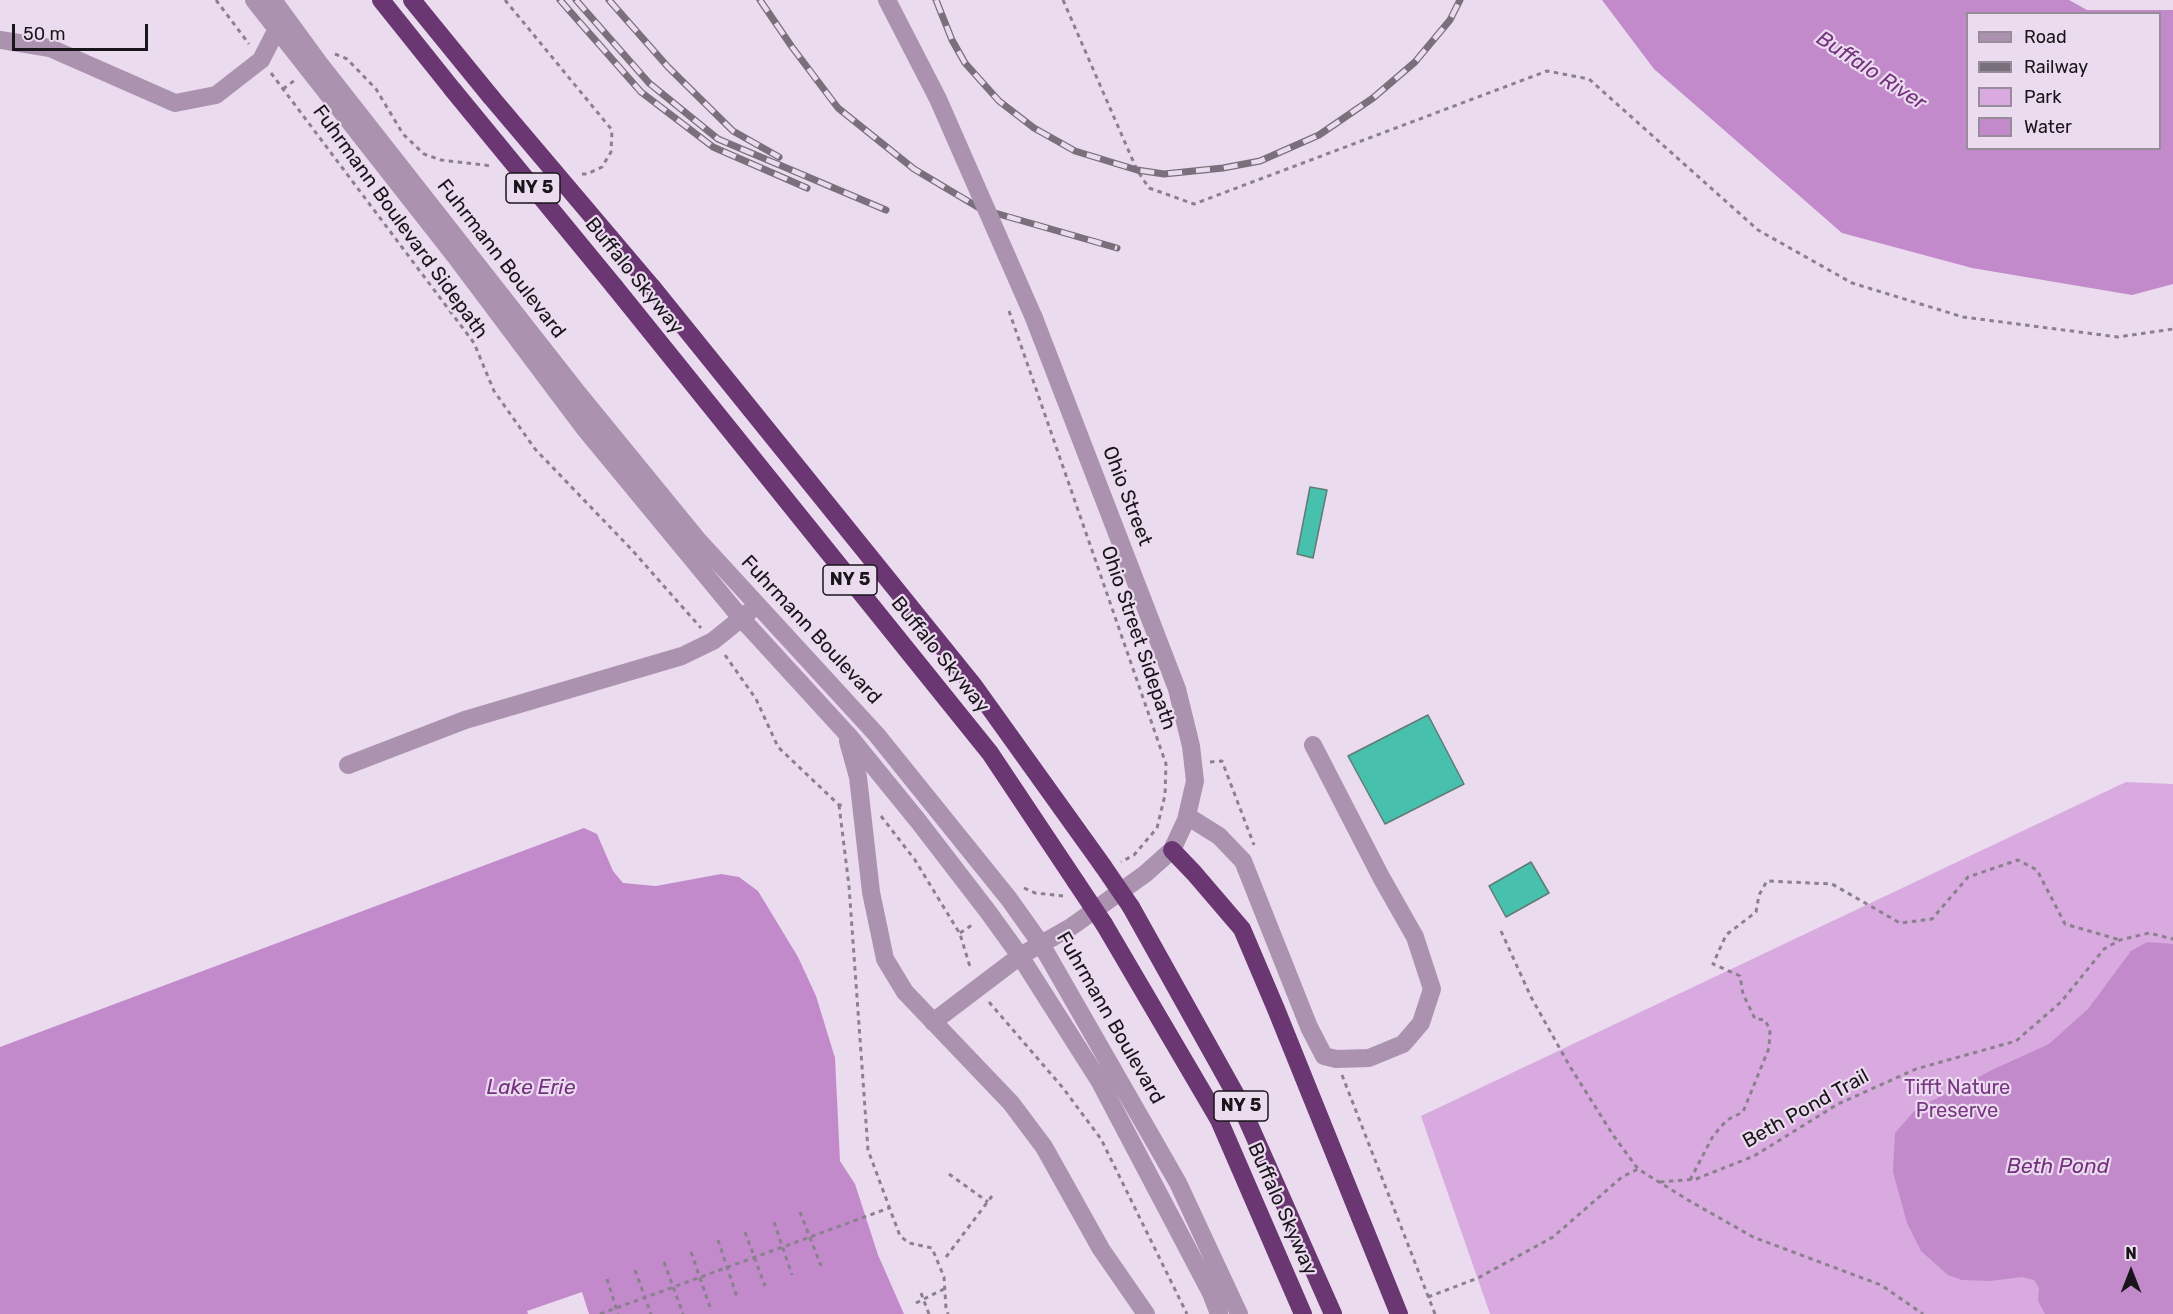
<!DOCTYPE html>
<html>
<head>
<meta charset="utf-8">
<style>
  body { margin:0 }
  #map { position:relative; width:2173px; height:1314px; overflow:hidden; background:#ebdbee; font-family:Rubik,sans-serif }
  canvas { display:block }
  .legend { position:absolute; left:1966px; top:12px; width:195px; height:138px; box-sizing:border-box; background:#ebdbee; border:2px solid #978c9a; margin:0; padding:8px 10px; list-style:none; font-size:18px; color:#1a151b }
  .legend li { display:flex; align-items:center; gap:12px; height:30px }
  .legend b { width:30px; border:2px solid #978c9a }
  .north { position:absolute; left:2101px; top:1242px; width:60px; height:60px; -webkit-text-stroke:4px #ebdbee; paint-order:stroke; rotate:0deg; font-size:16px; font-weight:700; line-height:24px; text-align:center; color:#1a151b }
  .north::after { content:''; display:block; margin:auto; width:21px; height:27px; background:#1a151b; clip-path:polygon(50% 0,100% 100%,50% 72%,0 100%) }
  .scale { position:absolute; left:12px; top:24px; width:136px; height:27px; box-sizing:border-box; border:3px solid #1a151b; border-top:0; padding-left:8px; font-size:18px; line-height:21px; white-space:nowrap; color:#1a151b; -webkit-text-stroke:4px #ebdbee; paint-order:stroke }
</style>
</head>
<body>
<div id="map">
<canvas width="2173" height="1314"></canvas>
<ul class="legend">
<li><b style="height:8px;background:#ab92af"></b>Road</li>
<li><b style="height:8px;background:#7a707b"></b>Railway</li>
<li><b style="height:16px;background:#d8aadf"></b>Park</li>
<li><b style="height:16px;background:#c28acb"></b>Water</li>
</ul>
<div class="north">N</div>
<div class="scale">50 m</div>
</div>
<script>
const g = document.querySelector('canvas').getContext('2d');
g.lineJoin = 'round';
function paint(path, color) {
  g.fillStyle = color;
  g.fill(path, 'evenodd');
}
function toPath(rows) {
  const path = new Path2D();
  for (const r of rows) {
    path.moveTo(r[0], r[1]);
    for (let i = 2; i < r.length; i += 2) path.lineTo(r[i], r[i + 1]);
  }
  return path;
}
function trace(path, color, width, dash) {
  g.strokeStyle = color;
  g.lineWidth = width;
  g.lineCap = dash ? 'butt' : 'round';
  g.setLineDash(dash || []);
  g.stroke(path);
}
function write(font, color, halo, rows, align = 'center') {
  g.font = font + ' Rubik,sans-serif';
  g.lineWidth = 4.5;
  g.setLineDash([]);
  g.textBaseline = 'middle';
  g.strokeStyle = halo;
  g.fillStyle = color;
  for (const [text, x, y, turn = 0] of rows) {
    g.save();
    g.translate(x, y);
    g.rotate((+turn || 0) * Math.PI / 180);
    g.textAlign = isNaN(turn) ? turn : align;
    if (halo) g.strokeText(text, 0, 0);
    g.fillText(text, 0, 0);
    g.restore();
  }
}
const green = toPath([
  [2126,782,2173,784,2173,1314,1490,1314,1421,1116]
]);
const water = toPath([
  [1602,0,2069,0,2087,10,2173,10,2173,284,2132,295,1972,268,1842,233,1654,69],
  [1968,14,2160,14,2160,148,1968,148],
  [584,828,597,834,613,871,623,883,656,886,721,874,739,877,758,891,798,957,816,996,835,1058,840,1161,855,1184,878,1255,904,1314,0,1314,0,1047],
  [2147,942,2173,944,2173,1314,2045,1314,2038,1301,2039,1288,2034,1280,2022,1277,1990,1281,1962,1280,1948,1275,1921,1251,1907,1223,1893,1172,1895,1133,1916,1109,1994,1069,2049,1044,2088,1009,2131,951]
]);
const pier = toPath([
  [582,1292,589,1314,528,1314,527,1311]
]);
const building = toPath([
  [1310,487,1327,490,1313,558,1297,554,1310,487],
  [1428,715,1464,784,1385,824,1348,756,1428,715],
  [1531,862,1549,893,1506,917,1489,886,1531,862]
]);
const path = toPath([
  [216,0,249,44],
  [505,0,612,130,611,152,602,167,587,174,580,174],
  [1063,0,1137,170,1149,188,1194,204,1547,71,1589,79,1758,230,1852,283,1963,317,2118,337,2173,329],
  [335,54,347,59,376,89,403,134,424,154,441,160,492,166],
  [271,73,474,343,494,391,535,449,632,550,701,628],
  [283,89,295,80],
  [1009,311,1166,764,1165,795,1157,828,1134,855,1121,862],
  [725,655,756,699,778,747,839,805,843,805],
  [1210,762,1222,761,1254,845],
  [839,805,849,886,868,1150,900,1236,909,1243,932,1248,944,1277,946,1308,948,1314],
  [881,816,915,860,960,934,971,970],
  [1024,888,1035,893,1063,896],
  [1501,931,1531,997,1569,1065,1613,1135,1638,1169,1688,1200,1753,1237,1881,1285,1923,1314],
  [960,933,975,923],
  [989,1002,1063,1088,1101,1139,1187,1314],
  [1342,1075,1435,1314],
  [949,1174,988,1202],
  [1690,1180,1713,1136,1727,1120,1743,1112,1769,1048,1770,1030,1765,1020,1755,1019,1743,994,1740,976,1713,964,1726,935,1756,912,1759,895,1767,881,1832,884,1900,923,1932,919,1968,877,2018,860,2037,870,2065,924,2120,940],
  [1660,1182,1696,1179,1754,1156,1838,1104,1916,1069,2016,1041,2061,1002,2104,949,2120,940,2149,933,2173,939],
  [800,1212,821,1266],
  [774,1222,792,1275],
  [745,1232,765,1286],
  [718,1240,737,1297],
  [691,1252,710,1307],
  [946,1257,992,1196],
  [664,1262,683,1314],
  [635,1270,651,1314],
  [607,1279,618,1314],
  [921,1293,929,1314],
  [1428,1297,1478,1278,1553,1237,1622,1177,1638,1169],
  [916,1303,944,1289],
  [600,1314,889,1208]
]);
const minor = toPath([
  [254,0,455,256,585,429,741,618,849,736,919,822,989,913,1020,956,1100,1082,1211,1293,1219,1314],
  [273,0,319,63,577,392,697,539,876,734,1009,899,1041,944,1178,1183,1239,1314],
  [0,40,50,48,175,103,216,95,261,60,277,29,283,22],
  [848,741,858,777,871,892,885,959,905,992,1011,1103,1044,1147,1101,1249,1146,1314],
  [348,765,465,720,682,656,713,641,749,612],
  [1187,816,1219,836,1243,861,1309,1027,1324,1056,1336,1059,1369,1058,1403,1044,1421,1023,1432,989,1415,937,1381,877,1313,745],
  [933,1022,1020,956,1071,927,1145,874,1172,850,1186,820,1195,781,1191,746,1177,689,1034,318]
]);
const highway = toPath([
  [381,0,453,90],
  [412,0,491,97],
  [614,286,990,753,1076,882],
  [652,287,974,686,1103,866],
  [1172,850,1194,873,1242,929,1276,1009,1399,1314],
  [1131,907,1237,1097,1333,1314],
  [1104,924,1219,1120,1303,1314]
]);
const rail = toPath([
  [560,0,641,92,713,147,807,188],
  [576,0,649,83,718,139,886,210],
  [609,0,668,67,733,131,779,157],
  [760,0,792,47,838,108,914,169,981,209,1117,248],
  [936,0,952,40,965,63,999,101,1034,128,1075,151,1137,170,1164,174,1223,168,1260,161,1319,135,1373,98,1415,62,1450,20,1460,0]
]);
const minorBridge = toPath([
  [887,0,938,99,1034,318]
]);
const highwayBridge = toPath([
  [453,90,614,286],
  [491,97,652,287],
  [1103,866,1131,907],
  [1076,882,1104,924]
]);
const shields = [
  [533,188,54],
  [850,580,54],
  [1241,1106,54]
];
const shieldNames = [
  ["NY 5",533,188],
  ["NY 5",850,580],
  ["NY 5",1241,1106]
];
const streetNames = [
  ["Fuhrmann Boulevard Sidepath",400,222,54],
  ["Fuhrmann Boulevard",501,259,52],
  ["Buffalo Skyway",634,276,51],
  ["Ohio Street",1127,496,69],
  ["Fuhrmann Boulevard",811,630,47],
  ["Ohio Street Sidepath",1138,638,71],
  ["Buffalo Skyway",940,655,51],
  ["Fuhrmann Boulevard",1110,1018,60],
  ["Beth Pond Trail",1806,1109,-29],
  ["Buffalo Skyway",1282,1209,66]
];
const parkNames = [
  ["Tifft Nature",1957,1088],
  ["Preserve",1957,1111]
];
const waterNames = [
  ["Buffalo River",1871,71,33],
  ["Lake Erie",531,1088],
  ["Beth Pond",2058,1167]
];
paint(green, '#d8aadf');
paint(water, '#c28acb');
paint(pier, '#ebdbee');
paint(building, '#47c1ae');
trace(building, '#617a74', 1.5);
trace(path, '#8b808d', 3, [4.5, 4.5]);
trace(minor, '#ab92af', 18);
trace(highway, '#6a3772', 18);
trace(rail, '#7a707b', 7);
trace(rail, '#ebdbee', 4.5, [14]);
trace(minorBridge, '#ab92af', 18);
trace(highwayBridge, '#6a3772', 18);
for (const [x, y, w] of shields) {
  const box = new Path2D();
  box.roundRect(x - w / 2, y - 15, w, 30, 4.5);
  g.fillStyle = '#ebdbee';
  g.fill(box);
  trace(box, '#1a151b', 1.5);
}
write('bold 18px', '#1a151b', null, shieldNames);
write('20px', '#1a151b', '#ebdbee', streetNames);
write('20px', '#783583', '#ebdbee', parkNames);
write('italic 21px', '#74307f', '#ebdbee', waterNames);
</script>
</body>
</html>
